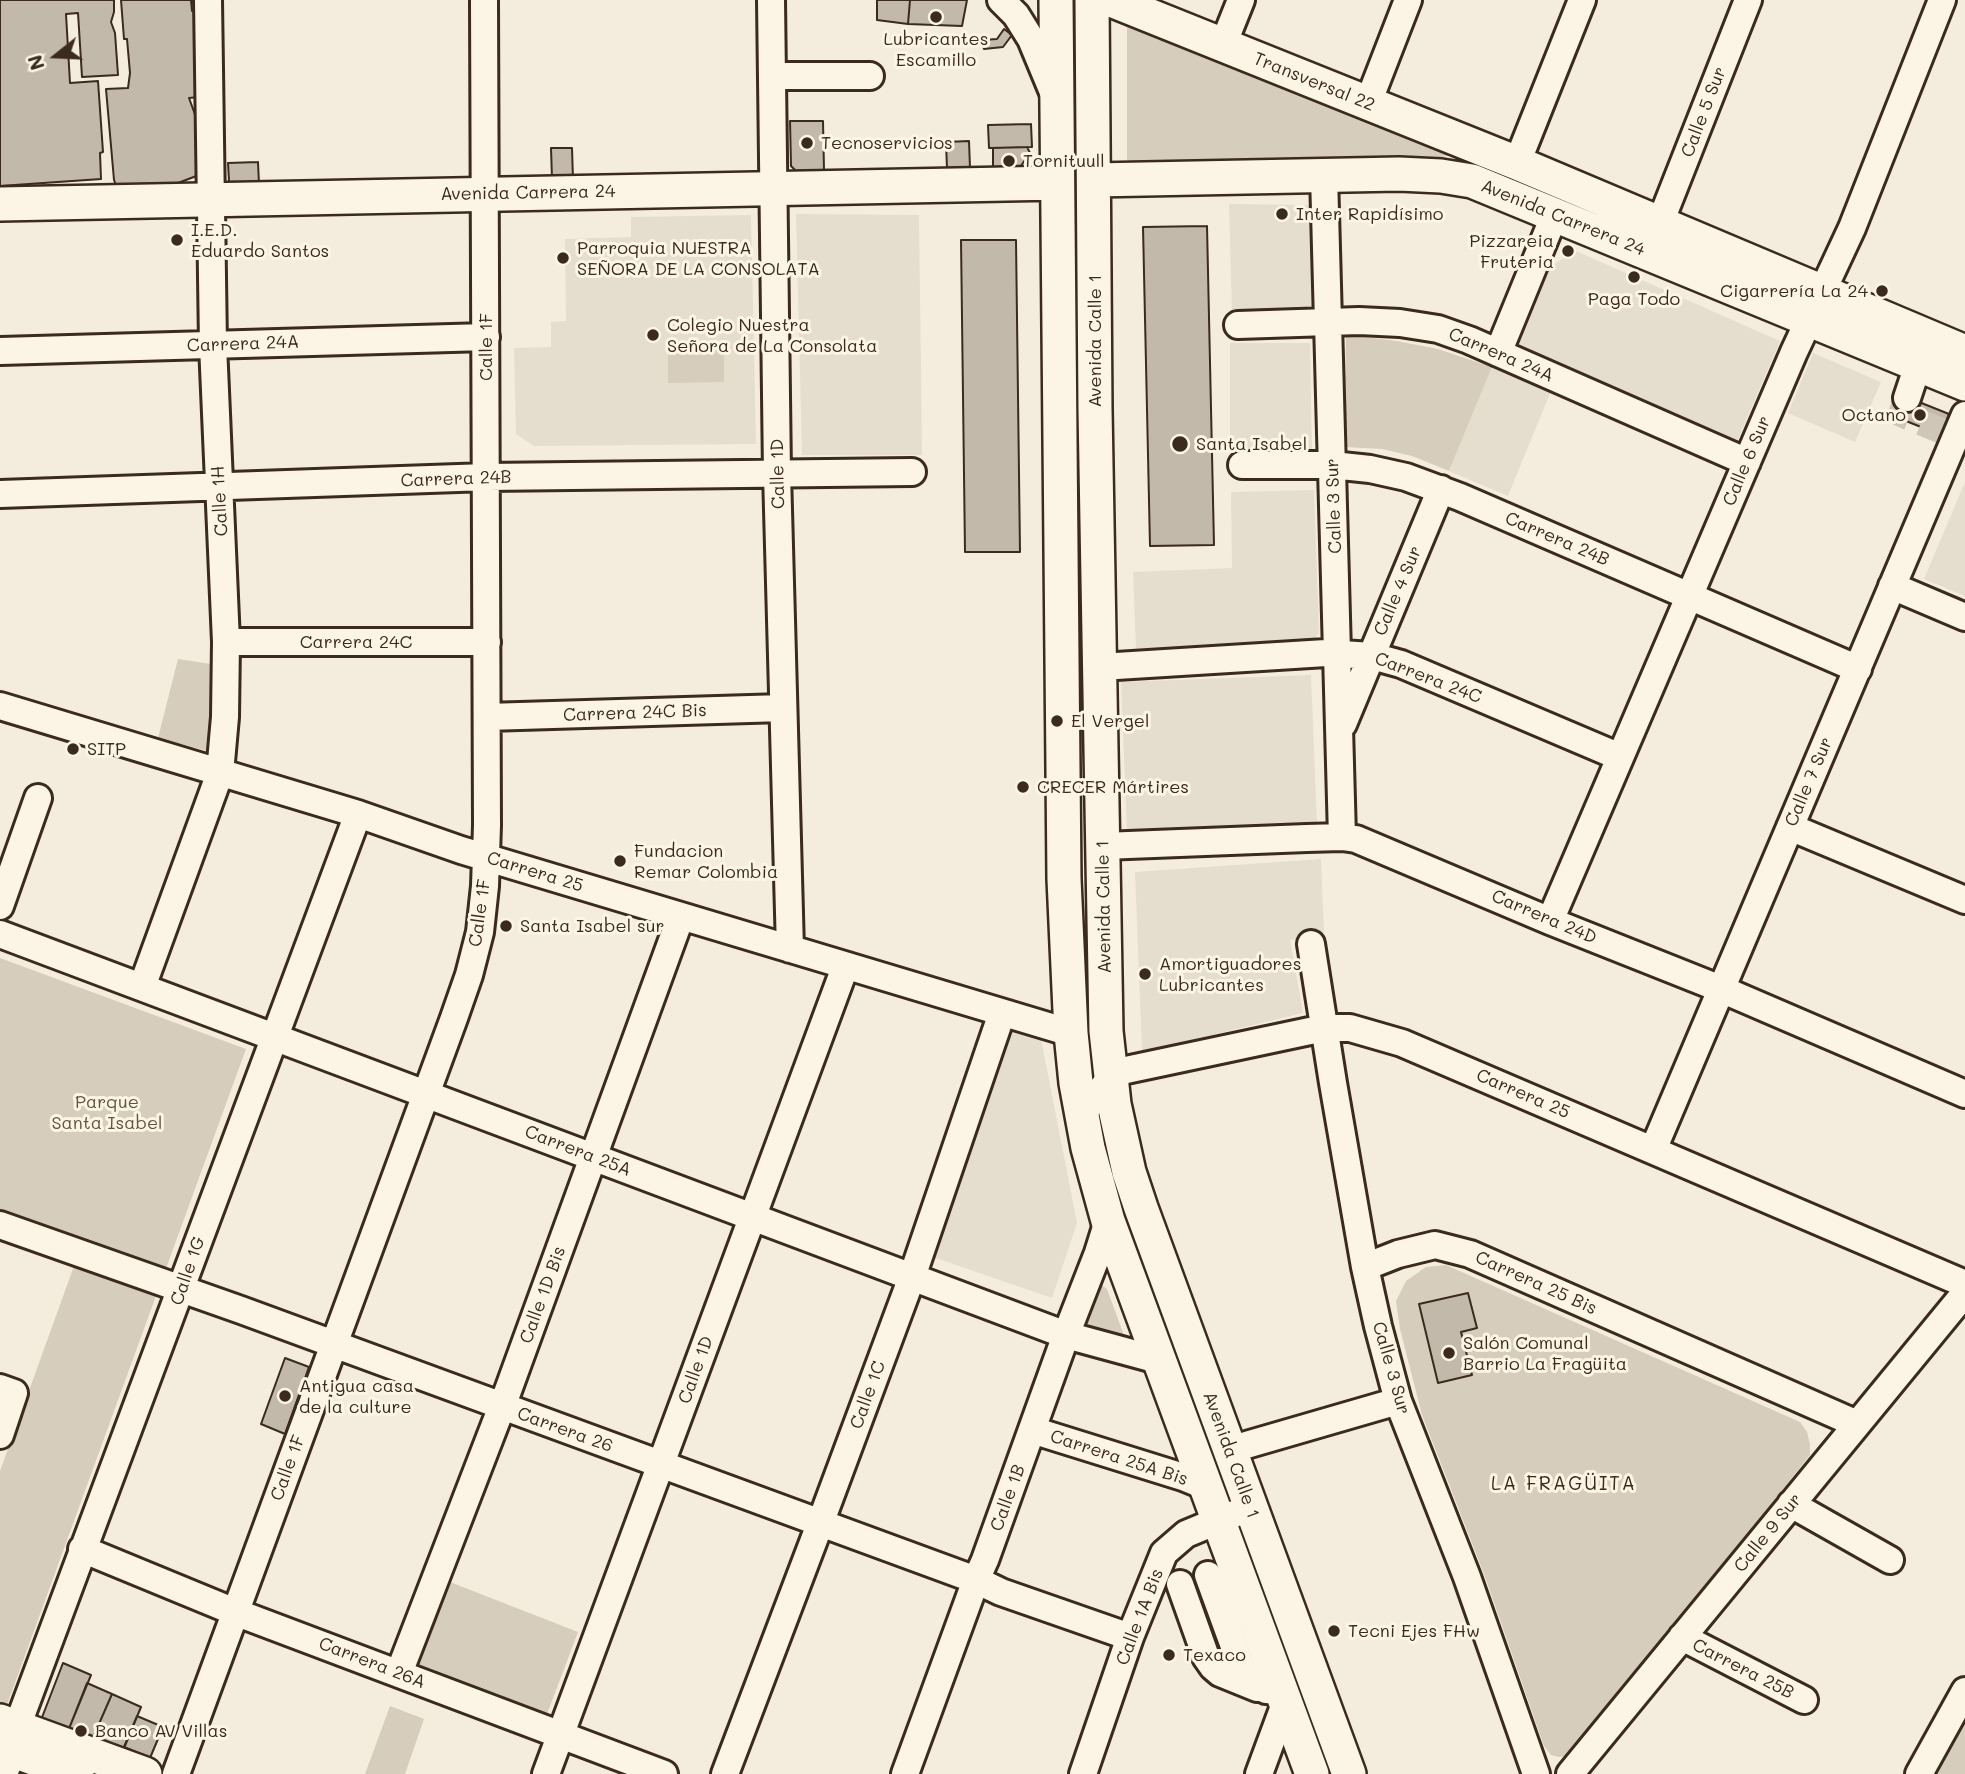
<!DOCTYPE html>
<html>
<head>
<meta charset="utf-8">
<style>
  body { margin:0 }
  #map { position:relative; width:1965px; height:1774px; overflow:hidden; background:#f4eddd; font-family:Mali,sans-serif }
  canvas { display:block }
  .north { position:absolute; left:21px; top:21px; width:70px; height:70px; -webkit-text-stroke:5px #fcf5e5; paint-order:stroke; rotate:252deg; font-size:19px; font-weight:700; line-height:28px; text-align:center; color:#3b2a1e }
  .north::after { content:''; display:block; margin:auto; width:24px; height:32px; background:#3b2a1e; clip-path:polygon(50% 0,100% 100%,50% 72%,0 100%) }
</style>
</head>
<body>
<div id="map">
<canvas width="1965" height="1774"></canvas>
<div class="north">N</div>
</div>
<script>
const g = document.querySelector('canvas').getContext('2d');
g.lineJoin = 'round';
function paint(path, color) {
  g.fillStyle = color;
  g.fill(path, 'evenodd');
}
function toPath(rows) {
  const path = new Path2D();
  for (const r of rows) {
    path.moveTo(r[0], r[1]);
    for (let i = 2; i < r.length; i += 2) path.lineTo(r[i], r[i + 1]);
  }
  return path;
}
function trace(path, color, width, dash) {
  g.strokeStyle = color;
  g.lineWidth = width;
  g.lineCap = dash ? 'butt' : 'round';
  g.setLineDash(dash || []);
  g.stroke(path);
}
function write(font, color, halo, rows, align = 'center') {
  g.font = font + ' Mali,sans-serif';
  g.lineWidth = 6;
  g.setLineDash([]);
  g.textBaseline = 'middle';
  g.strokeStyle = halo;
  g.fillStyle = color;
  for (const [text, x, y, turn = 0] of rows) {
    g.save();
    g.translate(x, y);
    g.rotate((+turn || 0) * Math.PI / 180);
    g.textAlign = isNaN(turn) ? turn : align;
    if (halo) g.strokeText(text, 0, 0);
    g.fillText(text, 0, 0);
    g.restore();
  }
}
const built = toPath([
  [1229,204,1311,205,1312,310,1232,313],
  [796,214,919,215,922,455,802,455],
  [751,215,756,444,534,446,516,434,514,348,551,347,551,322,566,321,565,239,631,237,631,217],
  [1576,251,1780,341,1735,446,1513,352,1552,265],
  [1230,343,1310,343,1312,452,1230,452],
  [1813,353,1881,382,1855,442,1788,413],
  [1492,367,1551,391,1508,496,1449,471],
  [1965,482,1965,596,1924,579],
  [1314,490,1319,633,1309,644,1136,649,1133,572,1232,568,1231,492],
  [1311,675,1317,825,1127,833,1121,682],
  [1321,859,1324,933,1290,940,1303,1013,1142,1052,1135,872],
  [1011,1028,1041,1039,1077,1223,1052,1298,933,1257]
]);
const green = toPath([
  [1127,19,1450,152,1449,155,1442,157,1127,162],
  [1346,335,1397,341,1438,349,1492,367,1449,471,1412,456,1382,449,1344,447],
  [724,343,724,382,668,383,668,344],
  [178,659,211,664,212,752,158,738],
  [0,958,246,1049,0,1724,0,1471,83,1241,0,1209],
  [1446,1265,1800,1422,1807,1432,1810,1444,1810,1455,1570,1756,1559,1757,1551,1755,1544,1746,1484,1574,1422,1415,1400,1329,1396,1301,1406,1281,1426,1267],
  [1100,1284,1107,1289,1125,1338,1084,1328,1083,1324],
  [450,1582,578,1632,544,1722,416,1673],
  [390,1706,424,1719,405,1774,365,1774],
  [1965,1713,1965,1774,1931,1774]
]);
const building = toPath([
  [0,0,114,0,114,12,111,22,115,33,118,75,82,77,78,13,66,14,70,83,98,81,103,152,100,153,101,179,0,186,0,0],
  [121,0,191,0,192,11,206,10,208,96,189,98,197,120,198,133,196,141,199,175,178,183,117,188,114,180,106,89,128,88,130,73,127,39,124,39,121,0],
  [877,0,910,0,908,24,877,20,877,0],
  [910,0,967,0,962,26,908,24,910,0],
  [1004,29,1012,35,1003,47,984,49,981,40,997,39,1004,29],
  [790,121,823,121,824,170,796,171,791,166,790,121],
  [1031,124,1032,147,989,148,988,125,1031,124],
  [969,141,970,168,947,169,946,142,969,141],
  [1027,147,1030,153,1018,170,993,170,993,148,1027,147],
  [551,148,572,148,573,179,552,179,551,148],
  [258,162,259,184,231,185,229,181,228,163,258,162],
  [1207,226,1214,545,1150,546,1143,227,1207,226],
  [961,240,1016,240,1020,552,965,552,961,240],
  [1899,394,1949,414,1941,435,1891,415,1899,394],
  [1468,1293,1477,1328,1461,1332,1472,1375,1438,1383,1419,1304,1468,1293],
  [285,1358,309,1367,285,1434,261,1424,285,1358],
  [63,1663,91,1675,68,1731,41,1720,63,1663],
  [87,1683,112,1694,92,1740,68,1731,87,1683],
  [112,1694,141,1707,122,1753,92,1740,112,1694],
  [137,1716,163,1727,150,1758,124,1747,137,1716]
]);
const minorTunnel = toPath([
  [1907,398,1901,414,1942,431]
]);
const minor = toPath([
  [771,0,777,473,790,949],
  [1001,0,1016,15,1031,39,1053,92],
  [1223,45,1241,0],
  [772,76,870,76],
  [1368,103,1408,0],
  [1517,163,1582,0],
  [1324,175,1342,837],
  [1660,223,1748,0],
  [1238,325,1359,321,1400,323,1438,329,1469,340,1747,462],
  [0,351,486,337],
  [1498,353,1555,214],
  [1907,398,1918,365],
  [1242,465,1332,465,1370,469,1406,477,1460,497,1858,669],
  [0,494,487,477,912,472],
  [1892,586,1965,617],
  [226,642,487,642],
  [1100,667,1326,653,1372,656,1401,664,1620,757],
  [0,706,358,814,461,850,1071,1033],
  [487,717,783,708],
  [1343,724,1441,489],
  [1790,827,1965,900],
  [1103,846,1307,838,1342,837,1356,839,1550,921,1721,989,1965,1094],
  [0,906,38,798],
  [1550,921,1794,352,1852,228,1942,0],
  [0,934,1066,1335,1158,1360],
  [1311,944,1333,1083,1365,1267,1378,1326,1398,1401,1467,1577,1536,1774],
  [142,987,220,773,225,717,226,642,213,345,208,0],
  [1081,1118,1092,1100,1104,1086,1115,1075,1126,1070,1324,1028,1350,1028,1402,1043,1965,1284],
  [1653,1150,1965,415],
  [0,1225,241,1310,976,1580,1001,1592,1130,1637],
  [1365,1267,1398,1254,1435,1245,1470,1254,1857,1424],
  [0,1388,14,1393,0,1435],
  [1032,1430,1183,1477,1205,1486],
  [1229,1450,1398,1401],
  [1791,1504,1890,1560],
  [82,1549,235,1612,664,1774],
  [1208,1575,1243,1671,1252,1682,1266,1690,1282,1691],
  [1180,1584,1206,1657,1213,1667,1220,1673,1257,1688],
  [1682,1637,1804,1700],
  [399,1673,506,1396,681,916],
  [17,1727,358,814],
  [4,1774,13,1751],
  [176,1774,454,1018,469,975,480,932,485,886,487,825,484,0],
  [546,1774,841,978,844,965],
  [725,1774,820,1524,912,1277,1002,1013],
  [905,1774,976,1580,985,1560,1066,1335,1098,1253,1108,1221],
  [1083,1774,1130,1637,1164,1553,1186,1534,1234,1514],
  [1259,1774,1286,1701],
  [1570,1774,1965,1293],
  [1919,1774,1965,1691]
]);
const major = toPath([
  [1056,0,1064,879,1071,1033,1076,1083,1088,1148,1108,1221,1312,1774],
  [1092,0,1095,409,1106,1031,1114,1104,1129,1172,1141,1208,1349,1774],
  [1111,0,1517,163,1965,352],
  [1094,180,1399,174,1441,176,1472,181,1965,384],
  [0,204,1057,183],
  [0,1721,145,1774],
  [0,1746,77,1774]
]);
const markers = [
  [936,17,7,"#3b2a1e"],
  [807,143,7,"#3b2a1e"],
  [1009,161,7,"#3b2a1e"],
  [1282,214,7,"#3b2a1e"],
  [177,240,7,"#3b2a1e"],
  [1568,251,7,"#3b2a1e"],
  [563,258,7,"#3b2a1e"],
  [1634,277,7,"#3b2a1e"],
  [1882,291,7,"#3b2a1e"],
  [653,335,7,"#3b2a1e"],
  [1920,415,7,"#3b2a1e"],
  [1180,444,9,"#3b2a1e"],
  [1057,721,7,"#3b2a1e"],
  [73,749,7,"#3b2a1e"],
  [1023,787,7,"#3b2a1e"],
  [620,861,7,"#3b2a1e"],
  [506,926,7,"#3b2a1e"],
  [1145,974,7,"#3b2a1e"],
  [1449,1353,7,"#3b2a1e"],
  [285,1396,7,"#3b2a1e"],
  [1334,1631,7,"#3b2a1e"],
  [1169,1655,7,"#3b2a1e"],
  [81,1731,7,"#3b2a1e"]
];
const poiNames = [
  ["Lubricantes",936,39,"center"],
  ["Escamillo",936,60,"center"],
  ["Tecnoservicios",821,143],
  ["Tornituull",1023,161],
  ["Inter Rapidísimo",1296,214],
  ["I.E.D.",191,230],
  ["Eduardo Santos",191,251],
  ["Pizzareia",1554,241,"right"],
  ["Fruteria",1554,262,"right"],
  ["Parroquia NUESTRA",577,248],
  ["SEÑORA DE LA CONSOLATA",577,269],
  ["Cigarrería La 24",1868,291,"right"],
  ["Paga Todo",1634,299,"center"],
  ["Colegio Nuestra",667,325],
  ["Señora de La Consolata",667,346],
  ["Octano",1906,415,"right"],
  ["Santa Isabel",1196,444],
  ["El Vergel",1071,721],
  ["SITP",87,749],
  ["CRECER Mártires",1037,787],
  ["Fundacion",634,851],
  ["Remar Colombia",634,872],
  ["Santa Isabel sur",520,926],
  ["Amortiguadores",1159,964],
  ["Lubricantes",1159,985],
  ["Salón Comunal",1463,1343],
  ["Barrio La Fragüita",1463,1364],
  ["Antigua casa",299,1386],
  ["de la culture",299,1407],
  ["Tecni Ejes FHw",1348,1631],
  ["Texaco",1183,1655],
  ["Banco AV Villas",95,1731]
];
const streetNames = [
  ["Transversal 22",1314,82,22],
  ["Calle 5 Sur",1704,112,-69],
  ["Avenida Carrera 24",528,193,-1],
  ["Avenida Carrera 24",1563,218,22],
  ["Avenida Calle 1",1095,341,-90],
  ["Carrera 24A",243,344,-2],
  ["Calle 1F",486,347,-90],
  ["Carrera 24A",1501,355,23],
  ["Calle 6 Sur",1747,461,-67],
  ["Calle 1D",778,474,-91],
  ["Carrera 24B",456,479,-2],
  ["Calle 1H",220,501,-93],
  ["Calle 3 Sur",1334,506,-92],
  ["Carrera 24B",1557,539,23],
  ["Calle 4 Sur",1398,591,-67],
  ["Carrera 24C",356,642],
  ["Carrera 24C",1428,678,21],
  ["Carrera 24C Bis",635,713,-2],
  ["Calle 7 Sur",1809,782,-67],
  ["Carrera 25",535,872,17],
  ["Avenida Calle 1",1104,907,-91],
  ["Calle 1F",480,913,-82],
  ["Carrera 24D",1544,917,23],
  ["Carrera 25",1523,1094,23],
  ["Carrera 25A",578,1151,21],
  ["Calle 1G",188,1271,-71],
  ["Carrera 25 Bis",1536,1283,24],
  ["Calle 1D Bis",543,1295,-70],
  ["Calle 3 Sur",1391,1368,74],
  ["Calle 1D",696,1370,-70],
  ["Calle 1C",868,1395,-70],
  ["Carrera 26",565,1430,20],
  ["Avenida Calle 1",1231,1455,70],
  ["Carrera 25A Bis",1119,1458,18],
  ["Calle 1F",288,1468,-70],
  ["Calle 1B",1008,1498,-70],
  ["Calle 9 Sur",1768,1533,-51],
  ["Calle 1A Bis",1140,1617,-69],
  ["Carrera 26A",372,1663,21],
  ["Carrera 25B",1743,1669,27]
];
const parkNames = [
  ["Parque",107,1102],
  ["Santa Isabel",107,1123]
];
const neighbourhoodNames = [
  ["LA FRAGÜITA",1564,1484]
];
paint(built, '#e5ddce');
paint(green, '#d6cdbd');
paint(building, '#c3b9aa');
trace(building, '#3b2a1e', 2);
trace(minorTunnel, '#cfc6b7', 26, [26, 13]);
trace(minor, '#3b2a1e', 32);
trace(major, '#3b2a1e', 38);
trace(minor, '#fcf5e5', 26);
trace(major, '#fcf5e5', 33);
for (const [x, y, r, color] of markers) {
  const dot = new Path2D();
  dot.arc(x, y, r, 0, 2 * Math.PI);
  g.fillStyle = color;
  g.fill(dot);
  trace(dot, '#fcf5e5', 2.5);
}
write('18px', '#3b2a1e', '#fcf5e5', poiNames, 'left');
write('18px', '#3b2a1e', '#fcf5e5', streetNames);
write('18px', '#625346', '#fcf5e5', parkNames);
g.letterSpacing = '2px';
write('19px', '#3b2a1e', '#fcf5e5', neighbourhoodNames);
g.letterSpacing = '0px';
</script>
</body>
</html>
